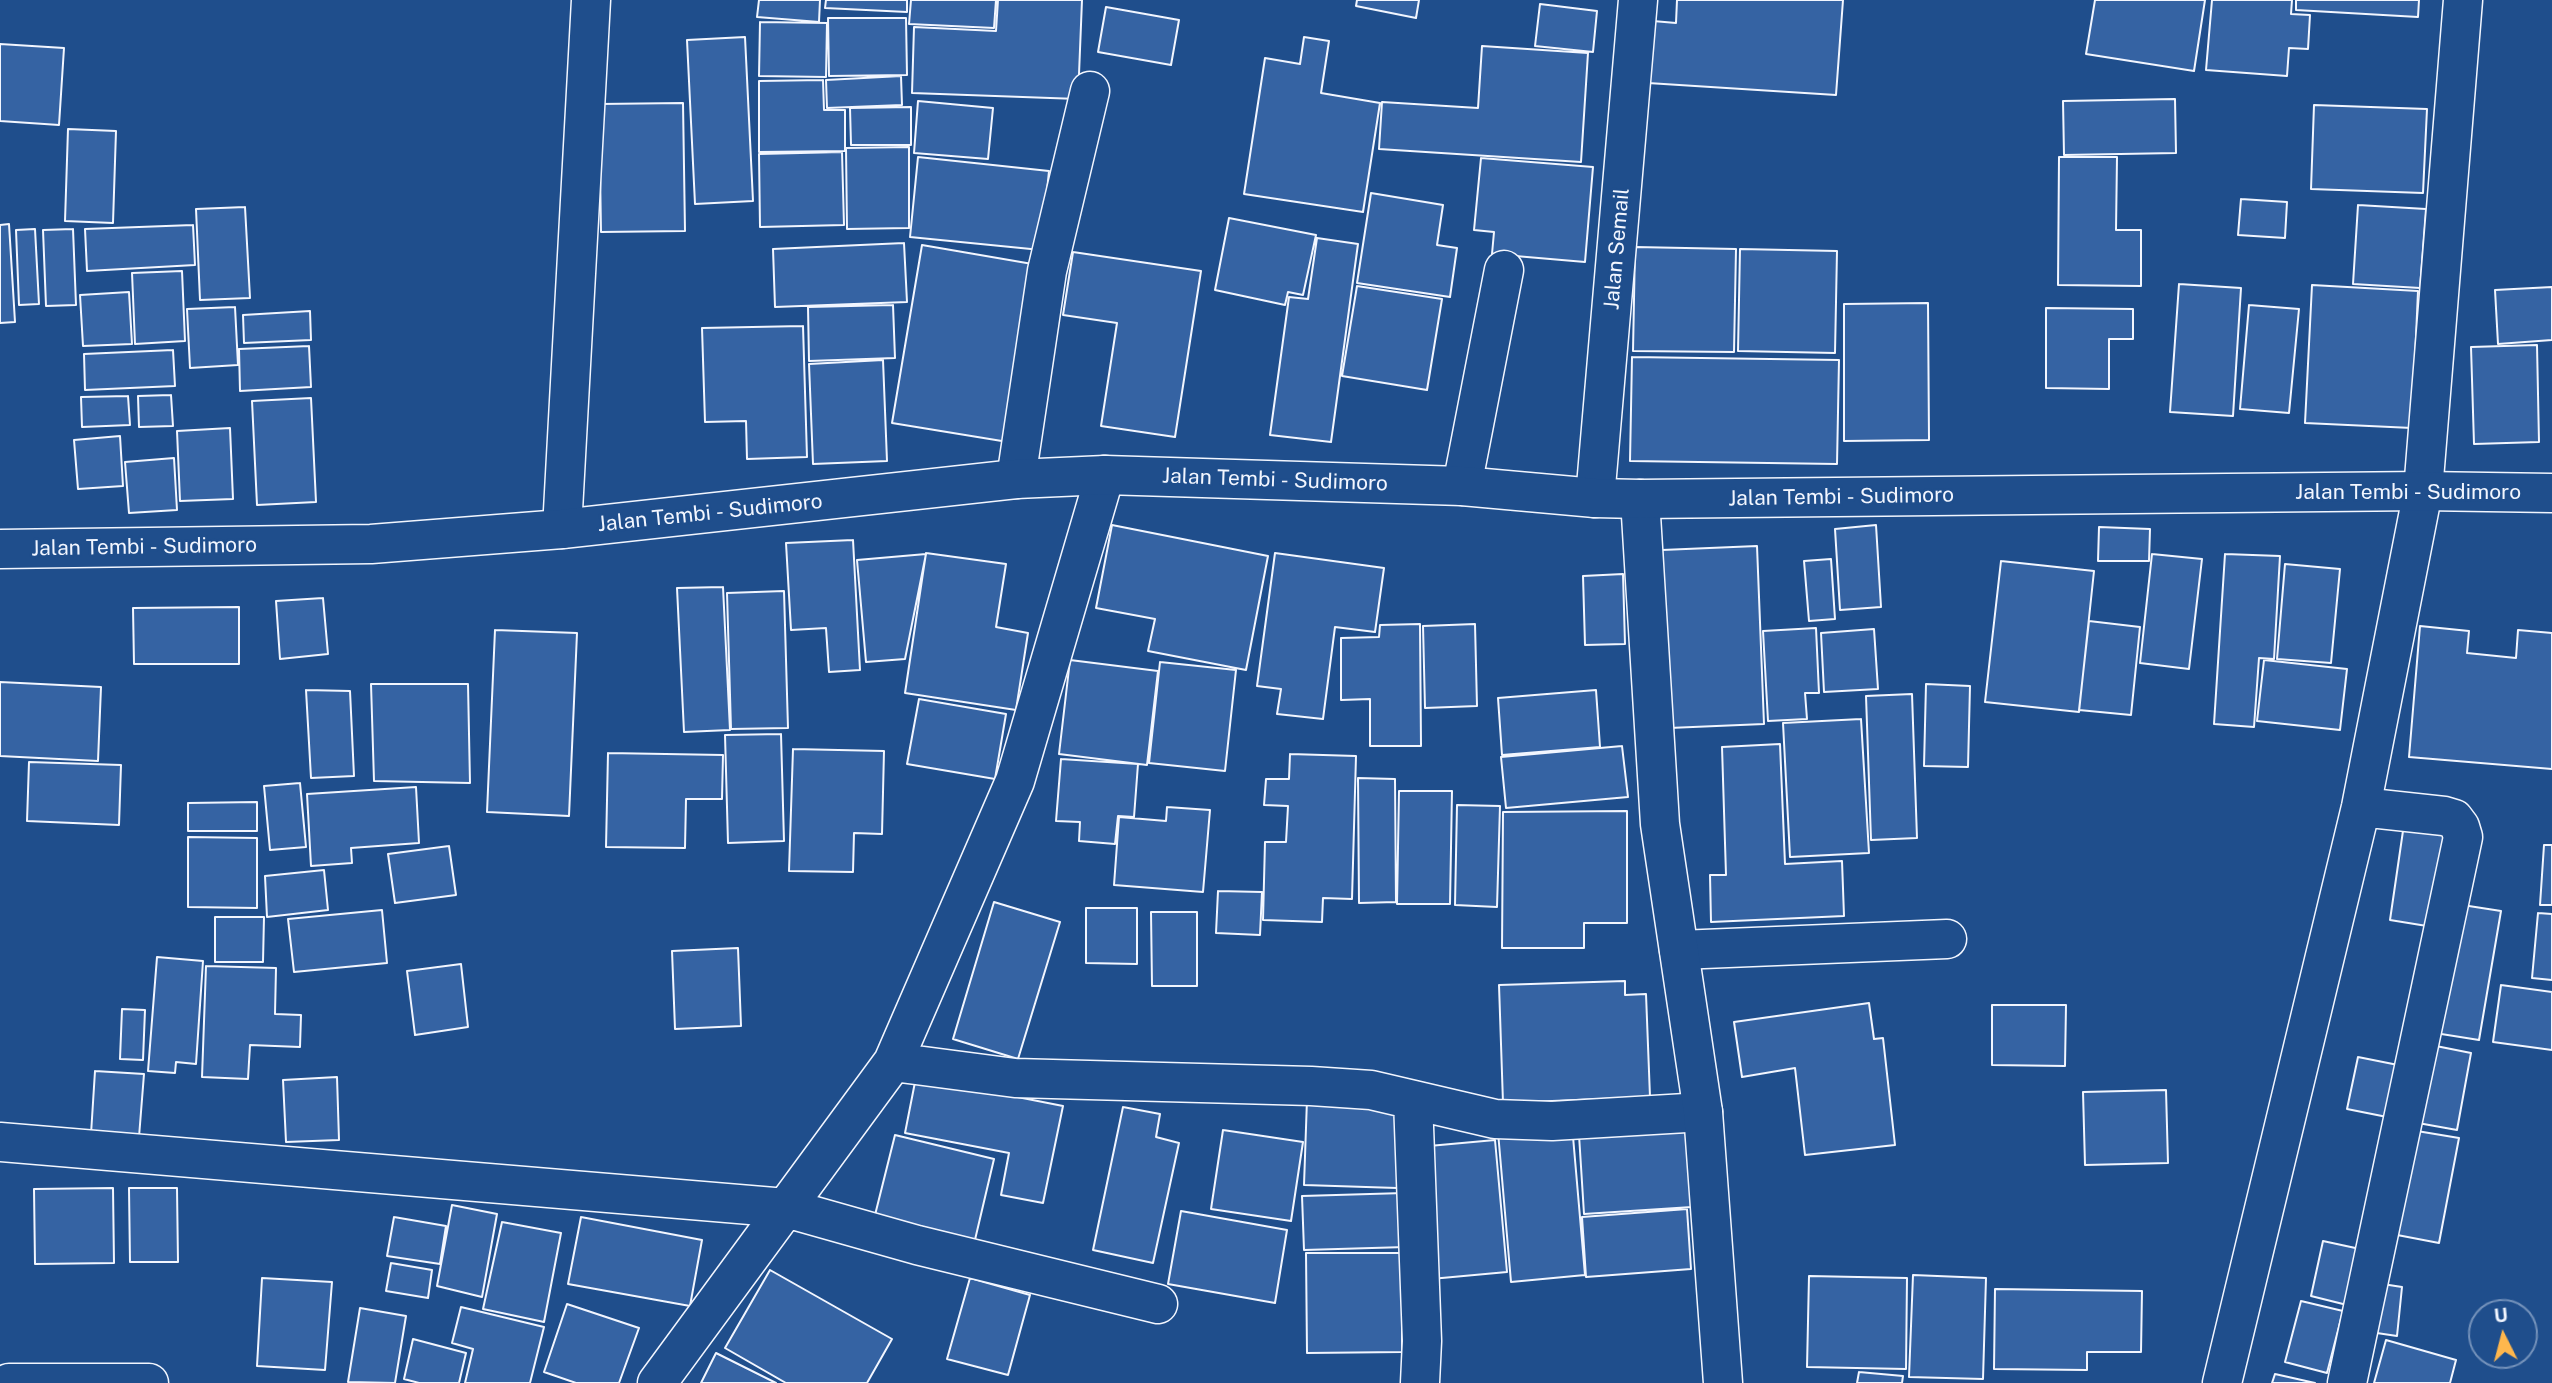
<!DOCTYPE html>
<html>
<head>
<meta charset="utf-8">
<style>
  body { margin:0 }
  #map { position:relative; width:2552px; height:1383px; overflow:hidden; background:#1f4e8c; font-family:"Public Sans",sans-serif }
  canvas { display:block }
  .north { position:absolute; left:2468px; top:1299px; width:70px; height:70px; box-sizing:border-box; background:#1f4e8c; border:2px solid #7391ba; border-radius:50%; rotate:354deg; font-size:19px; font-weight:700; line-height:28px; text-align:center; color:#f2f6ff }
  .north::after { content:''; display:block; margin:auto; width:24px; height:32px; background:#ffb74d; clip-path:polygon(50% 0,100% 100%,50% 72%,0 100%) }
</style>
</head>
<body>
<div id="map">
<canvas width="2552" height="1383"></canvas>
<div class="north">U</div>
</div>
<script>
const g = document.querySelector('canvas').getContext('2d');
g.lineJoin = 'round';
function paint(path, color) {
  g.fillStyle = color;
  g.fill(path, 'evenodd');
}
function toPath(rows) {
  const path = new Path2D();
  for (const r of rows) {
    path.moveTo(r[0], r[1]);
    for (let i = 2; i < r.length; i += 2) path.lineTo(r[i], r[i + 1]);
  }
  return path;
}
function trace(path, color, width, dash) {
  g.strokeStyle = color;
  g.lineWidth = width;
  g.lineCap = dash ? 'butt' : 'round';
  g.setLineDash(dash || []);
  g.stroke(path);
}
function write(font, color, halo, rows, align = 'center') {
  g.font = font + ' "Public Sans",sans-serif';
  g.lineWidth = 5;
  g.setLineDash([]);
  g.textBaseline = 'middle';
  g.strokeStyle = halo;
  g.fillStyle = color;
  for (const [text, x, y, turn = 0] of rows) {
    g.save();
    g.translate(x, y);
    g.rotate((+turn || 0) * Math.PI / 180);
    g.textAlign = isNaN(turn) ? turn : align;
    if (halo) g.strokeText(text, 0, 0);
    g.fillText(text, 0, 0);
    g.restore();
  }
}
const building = toPath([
  [759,0,820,0,819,22,757,17,759,0],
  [826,0,907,0,907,12,825,8,826,0],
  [911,0,996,0,994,28,909,24,911,0],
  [998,0,1082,0,1078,99,912,93,914,27,996,31,998,0],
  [1357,0,1419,0,1416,18,1356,6,1357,0],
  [1677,0,1843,0,1836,95,1648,83,1653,21,1676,23,1677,0],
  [2095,0,2205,0,2194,71,2086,54,2095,0],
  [2212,0,2292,0,2291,14,2310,15,2308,49,2289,48,2287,76,2206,70,2212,0],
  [2296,0,2419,0,2418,17,2296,10,2296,0],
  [1540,4,1597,11,1593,52,1535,46,1540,4],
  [1106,7,1179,20,1171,65,1098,52,1106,7],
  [828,18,906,18,907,75,829,76,828,18],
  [760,22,827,23,826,77,759,76,760,22],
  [745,37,753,201,695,204,687,40,745,37],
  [1304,37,1329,41,1321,93,1380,103,1363,212,1244,194,1265,58,1300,64,1304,37],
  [0,44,64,48,59,125,0,121,0,44],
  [1482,46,1588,53,1581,162,1379,149,1382,102,1478,108,1482,46],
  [901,76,902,105,827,108,826,80,901,76],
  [823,80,824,110,845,110,845,151,759,152,759,81,823,80],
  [2175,99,2176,153,2064,155,2063,101,2175,99],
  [918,101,993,108,988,159,914,153,918,101],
  [683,103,685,231,601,232,599,104,683,103],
  [2314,105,2427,109,2423,193,2311,189,2314,105],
  [911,107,911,145,851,145,850,108,911,107],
  [68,129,116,131,113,223,65,221,68,129],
  [909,147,909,228,847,229,846,148,909,147],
  [842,152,844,225,760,227,759,154,842,152],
  [918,157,1049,171,1041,250,910,237,918,157],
  [2059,157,2117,157,2116,230,2141,230,2141,286,2058,285,2059,157],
  [1481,158,1593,167,1585,262,1492,254,1494,232,1474,230,1481,158],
  [1371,193,1443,205,1437,245,1457,248,1450,297,1357,283,1371,193],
  [2241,199,2287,202,2285,238,2238,235,2241,199],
  [2358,205,2426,209,2420,288,2353,284,2358,205],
  [245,207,250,298,200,300,196,209,245,207],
  [1229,218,1316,235,1303,295,1288,292,1285,305,1215,290,1229,218],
  [9,224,15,322,0,323,0,225,9,224],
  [193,225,195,265,87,271,85,229,193,225],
  [35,229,39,304,19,305,16,230,35,229],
  [73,229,76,305,46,306,43,230,73,229],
  [1317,238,1358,244,1331,442,1270,435,1289,297,1308,299,1317,238],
  [904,243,907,302,775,307,773,249,904,243],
  [922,245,1044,266,1014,443,892,423,922,245],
  [1635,247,1736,249,1734,352,1633,351,1635,247],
  [1740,249,1837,251,1835,353,1738,351,1740,249],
  [1073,252,1201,271,1175,437,1101,426,1117,323,1063,315,1073,252],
  [182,271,185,341,135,344,132,273,182,271],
  [2179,284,2241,288,2233,416,2170,412,2179,284],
  [2312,285,2418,291,2412,428,2305,423,2312,285],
  [1357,286,1442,299,1427,390,1342,376,1357,286],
  [2552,287,2552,340,2498,344,2495,290,2552,287],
  [129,292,132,344,83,346,80,295,129,292],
  [1928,303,1929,440,1844,441,1844,304,1928,303],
  [893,305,895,358,809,361,808,307,893,305],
  [2249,305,2299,309,2289,413,2240,409,2249,305],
  [235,307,238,365,190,368,187,309,235,307],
  [2046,308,2133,309,2133,339,2109,339,2109,389,2046,388,2046,308],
  [310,311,311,340,244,343,243,315,310,311],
  [803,326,807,457,747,459,746,421,705,422,702,328,803,326],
  [2537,345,2539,442,2474,444,2471,347,2537,345],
  [309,346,311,387,240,391,239,349,309,346],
  [173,350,175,386,85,390,84,354,173,350],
  [1632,357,1839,360,1837,464,1630,461,1632,357],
  [883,360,887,461,813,464,809,364,883,360],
  [171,395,173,426,139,427,138,396,171,395],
  [128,396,130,425,82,427,81,397,128,396],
  [311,398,316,502,257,505,252,401,311,398],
  [230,428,233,499,180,501,177,431,230,428],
  [120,436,123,486,78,489,74,440,120,436],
  [174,458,177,510,129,513,125,462,174,458],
  [1112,525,1268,556,1246,670,1148,651,1155,619,1096,608,1112,525],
  [1876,525,1881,607,1840,610,1835,529,1876,525],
  [2099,527,2150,529,2149,561,2098,561,2099,527],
  [853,540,860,670,829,672,826,628,791,630,786,543,853,540],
  [1757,546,1764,724,1669,728,1662,550,1757,546],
  [926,553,1006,564,996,627,1028,633,1016,710,905,693,926,553],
  [1275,553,1384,568,1375,632,1335,627,1323,719,1277,714,1281,689,1257,686,1275,553],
  [926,554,905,659,866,662,857,560,926,554],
  [2152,554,2202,559,2189,669,2140,663,2152,554],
  [2225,554,2280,556,2274,659,2259,658,2254,727,2214,724,2225,554],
  [1831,559,1835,619,1809,621,1804,561,1831,559],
  [2001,561,2094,571,2079,712,1985,702,2001,561],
  [2285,564,2340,569,2331,663,2277,659,2285,564],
  [1623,574,1625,644,1585,645,1583,576,1623,574],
  [723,587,730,730,684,732,677,588,723,587],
  [784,591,788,728,731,729,727,593,784,591],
  [323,598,328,654,280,659,276,601,323,598],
  [239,607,239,664,134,664,133,608,239,607],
  [2089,621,2140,627,2131,715,2079,710,2089,621],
  [1420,624,1421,746,1370,746,1370,699,1341,700,1341,638,1379,637,1380,625,1420,624],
  [1475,624,1477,706,1425,708,1423,626,1475,624],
  [2420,626,2469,631,2467,653,2516,658,2518,630,2552,633,2552,769,2409,757,2420,626],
  [1816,628,1819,693,1805,693,1807,719,1768,721,1763,631,1816,628],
  [1874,629,1878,689,1824,692,1821,633,1874,629],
  [495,630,577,633,569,816,487,812,495,630],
  [1070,660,1158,671,1147,765,1059,754,1070,660],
  [2264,660,2347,669,2340,730,2257,721,2264,660],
  [1160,662,1236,670,1225,771,1149,763,1160,662],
  [0,682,101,687,98,761,0,756,0,682],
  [371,684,468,684,470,783,374,781,371,684],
  [1926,684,1970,686,1968,767,1924,766,1926,684],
  [306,690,350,691,354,776,311,778,306,690],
  [1596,690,1600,747,1502,755,1498,698,1596,690],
  [1912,694,1917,838,1871,840,1866,696,1912,694],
  [919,699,1006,714,995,779,907,764,919,699],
  [1861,719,1869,853,1790,857,1783,723,1861,719],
  [781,734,784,841,728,843,725,735,781,734],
  [1780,744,1785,864,1842,861,1844,916,1711,922,1710,875,1726,875,1722,747,1780,744],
  [1622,746,1628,797,1506,808,1501,757,1622,746],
  [793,749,884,751,882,834,854,833,853,872,789,871,793,749],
  [608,753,723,755,722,799,686,799,685,848,606,847,608,753],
  [1290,754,1356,756,1352,899,1323,898,1322,922,1263,920,1265,842,1286,842,1288,806,1264,805,1266,779,1289,779,1290,754],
  [1061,759,1138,764,1134,817,1118,816,1115,844,1079,841,1080,822,1056,821,1061,759],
  [29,762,121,765,119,825,27,821,29,762],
  [1358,778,1395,779,1396,902,1359,903,1358,778],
  [300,783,306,847,270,850,264,786,300,783],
  [416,787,419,843,351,848,352,863,311,866,307,794,416,787],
  [1399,791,1452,791,1450,904,1397,904,1399,791],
  [257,802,257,831,188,831,188,803,257,802],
  [1457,805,1500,806,1497,907,1455,905,1457,805],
  [1167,807,1210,810,1203,892,1114,885,1119,817,1166,821,1167,807],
  [1627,811,1627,923,1584,923,1584,948,1502,948,1503,812,1627,811],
  [2404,824,2448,830,2433,927,2390,920,2404,824],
  [188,837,257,838,257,908,188,907,188,837],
  [2544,845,2552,845,2552,905,2540,905,2544,845],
  [449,846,456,895,395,903,388,854,449,846],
  [324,870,328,910,267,917,265,876,324,870],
  [1218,891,1262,892,1260,935,1216,933,1218,891],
  [994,902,1060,922,1018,1059,953,1039,994,902],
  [2456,904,2501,911,2479,1040,2435,1033,2456,904],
  [1086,908,1137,908,1137,964,1086,963,1086,908],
  [382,910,387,963,294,972,288,919,382,910],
  [1151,912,1197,912,1197,986,1152,986,1151,912],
  [2538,913,2552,914,2552,980,2532,978,2538,913],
  [215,917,264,917,263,962,215,962,215,917],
  [738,948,741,1026,675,1029,672,951,738,948],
  [157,957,203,961,196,1064,176,1062,175,1073,148,1071,157,957],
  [461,964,468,1027,415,1035,407,971,461,964],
  [206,966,276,968,275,1014,301,1015,300,1047,250,1045,248,1079,202,1077,206,966],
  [1625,981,1625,995,1646,994,1650,1097,1503,1103,1499,985,1625,981],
  [2501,985,2552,992,2552,1050,2493,1042,2501,985],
  [1869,1003,1874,1039,1883,1038,1895,1145,1805,1155,1795,1068,1742,1077,1734,1022,1869,1003],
  [1992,1005,2066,1005,2065,1066,1992,1065,1992,1005],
  [122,1009,145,1010,143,1060,120,1059,122,1009],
  [2431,1045,2471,1053,2457,1130,2418,1123,2431,1045],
  [2358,1057,2403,1066,2392,1118,2347,1109,2358,1057],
  [95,1071,144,1074,139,1137,91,1134,95,1071],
  [337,1077,339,1140,286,1142,283,1080,337,1077],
  [916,1077,1063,1106,1043,1203,1001,1195,1009,1153,905,1133,916,1077],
  [2166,1090,2168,1163,2085,1165,2083,1092,2166,1090],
  [1307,1099,1400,1101,1397,1188,1304,1185,1307,1099],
  [1123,1107,1160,1114,1156,1137,1179,1143,1153,1263,1093,1250,1123,1107],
  [1572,1125,1585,1275,1511,1282,1498,1132,1572,1125],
  [1687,1128,1692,1207,1584,1214,1579,1135,1687,1128],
  [1223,1130,1303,1142,1291,1221,1211,1209,1223,1130],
  [2411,1130,2459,1138,2439,1243,2392,1234,2411,1130],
  [895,1135,994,1159,974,1244,874,1219,895,1135],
  [1495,1140,1507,1272,1431,1279,1418,1147,1495,1140],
  [113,1188,114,1263,35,1264,34,1189,113,1188],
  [129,1188,177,1188,178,1262,130,1262,129,1188],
  [1404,1193,1406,1247,1304,1250,1302,1196,1404,1193],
  [452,1205,497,1214,482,1297,437,1286,452,1205],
  [1687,1209,1691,1269,1586,1277,1582,1217,1687,1209],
  [1181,1211,1287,1230,1275,1303,1168,1284,1181,1211],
  [394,1217,446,1226,440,1264,387,1256,394,1217],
  [581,1217,702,1240,690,1306,568,1284,581,1217],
  [502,1222,561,1233,544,1322,483,1309,502,1222],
  [2323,1241,2360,1249,2347,1305,2311,1296,2323,1241],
  [1306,1253,1402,1253,1402,1352,1307,1353,1306,1253],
  [391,1263,432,1270,428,1298,386,1291,391,1263],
  [770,1270,892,1339,867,1383,786,1383,725,1348,770,1270],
  [1913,1275,1986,1278,1983,1379,1909,1377,1913,1275],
  [1809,1276,1907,1278,1906,1369,1807,1367,1809,1276],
  [262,1278,332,1282,325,1370,257,1366,262,1278],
  [970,1278,1030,1295,1008,1375,947,1359,970,1278],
  [2376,1283,2402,1287,2397,1336,2370,1332,2376,1283],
  [1995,1289,2142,1291,2141,1352,2087,1352,2087,1370,1994,1369,1995,1289],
  [2301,1301,2343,1311,2327,1373,2285,1362,2301,1301],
  [567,1304,639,1328,619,1383,576,1383,544,1372,567,1304],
  [461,1307,544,1327,530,1383,465,1383,473,1349,452,1343,461,1307],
  [360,1308,406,1316,395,1383,348,1382,360,1308],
  [413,1339,466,1353,459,1383,419,1383,404,1379,413,1339],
  [2386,1340,2456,1360,2450,1383,2374,1383,2386,1340],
  [716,1353,776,1383,701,1383,716,1353],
  [1859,1372,1903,1376,1902,1383,1857,1383,1859,1372],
  [2275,1374,2315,1383,2272,1383,2275,1374]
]);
const minor = toPath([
  [1016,479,1047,271,1090,91],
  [1462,486,1504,270],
  [1595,498,1638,0],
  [562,529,591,0],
  [1679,950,1947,939],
  [893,1062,1015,1078,1311,1086,1371,1090,1495,1119,1552,1121,1703,1112],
  [1413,1100,1422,1341,1420,1383],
  [0,1142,786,1208,917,1245,1158,1304],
  [9,1383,149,1383],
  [657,1383,893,1062,1015,781,1105,475],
  [2222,1383,2361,807,2423,491,2463,0],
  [2347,1383,2463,837,2460,827,2454,819,2444,816,2361,807]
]);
const tertiary = toPath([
  [1640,499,1660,824,1703,1112,1723,1383]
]);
const secondary = toPath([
  [0,549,371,544,562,529,1016,479,1105,475,1462,486,1595,498,1640,499,2423,491,2552,493]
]);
const streetNames = [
  ["Jalan Semail",1617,249,-85],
  ["Jalan Tembi - Sudimoro",1275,480,2],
  ["Jalan Tembi - Sudimoro",2408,493],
  ["Jalan Tembi - Sudimoro",1841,497,-1],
  ["Jalan Tembi - Sudimoro",710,513,-6],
  ["Jalan Tembi - Sudimoro",144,547,-1]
];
paint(building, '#3563a3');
trace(building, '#f2f6ff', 2);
trace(minor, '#f2f6ff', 41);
trace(tertiary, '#f2f6ff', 41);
trace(secondary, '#f2f6ff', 41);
trace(minor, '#1f4e8c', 38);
trace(tertiary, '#1f4e8c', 38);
trace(secondary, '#1f4e8c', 38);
write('21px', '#f2f6ff', '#1f4e8c', streetNames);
</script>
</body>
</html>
